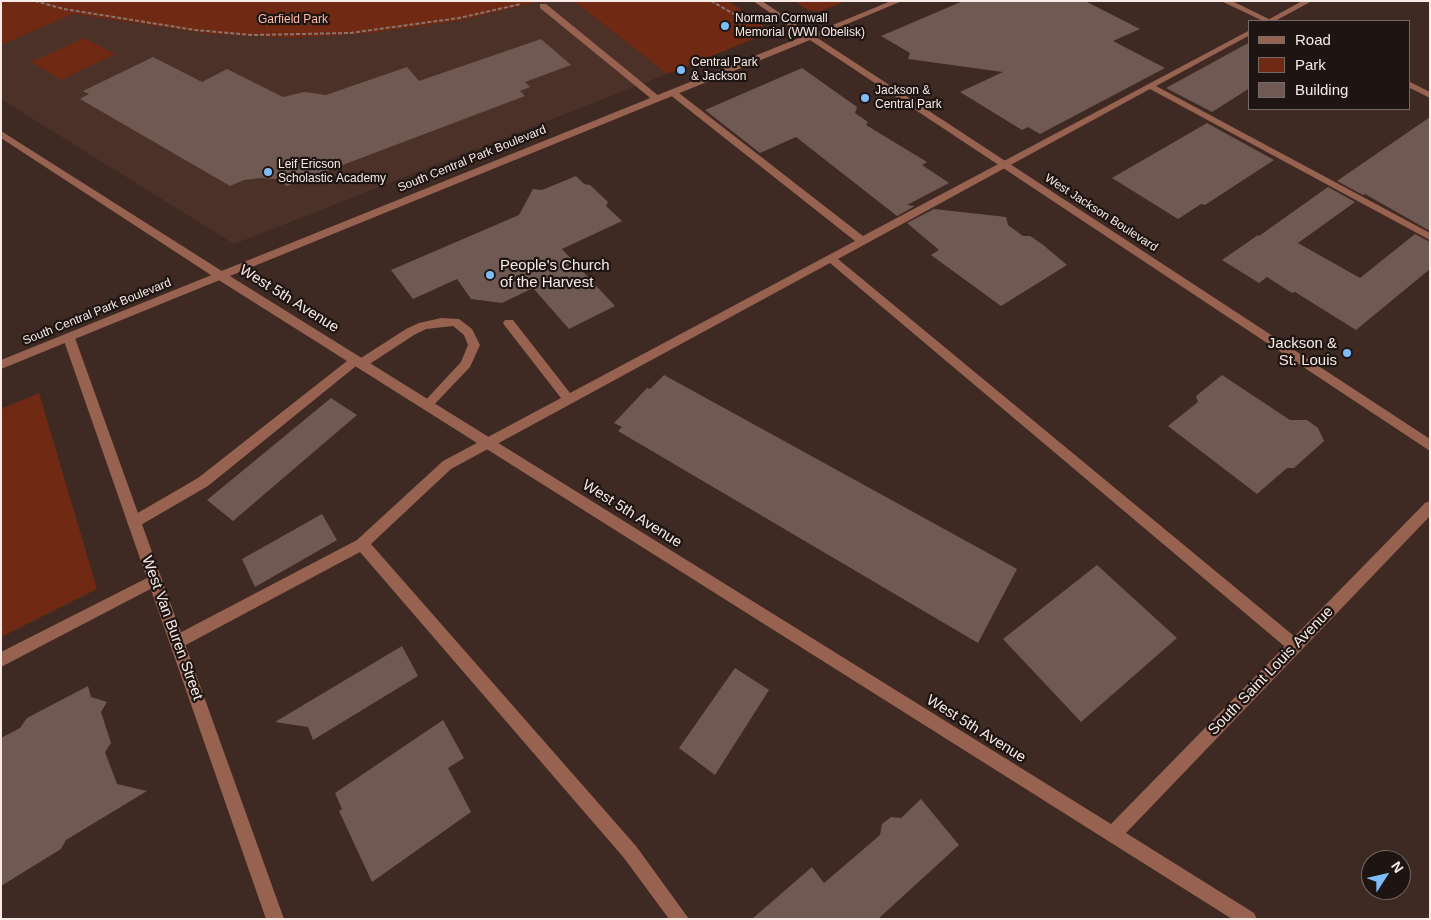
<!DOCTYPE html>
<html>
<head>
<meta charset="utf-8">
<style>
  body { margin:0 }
  #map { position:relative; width:1431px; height:920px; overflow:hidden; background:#3e2a23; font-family:Helvetica,sans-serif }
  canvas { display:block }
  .frame { position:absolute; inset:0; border:2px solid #f8eae6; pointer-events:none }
  .legend { position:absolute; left:1248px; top:20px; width:162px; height:90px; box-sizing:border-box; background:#1e1512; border:1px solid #756a67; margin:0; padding:6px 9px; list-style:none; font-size:15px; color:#f8eae6 }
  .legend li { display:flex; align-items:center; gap:10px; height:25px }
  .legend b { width:25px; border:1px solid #756a67 }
  .north { position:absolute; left:1361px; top:850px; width:50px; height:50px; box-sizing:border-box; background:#1e1512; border:1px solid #756a67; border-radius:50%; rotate:55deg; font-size:14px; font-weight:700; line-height:20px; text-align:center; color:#f8eae6 }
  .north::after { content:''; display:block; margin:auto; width:18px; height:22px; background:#7ebdf9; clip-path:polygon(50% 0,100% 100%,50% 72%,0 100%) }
</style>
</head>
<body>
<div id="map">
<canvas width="1431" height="920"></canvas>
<div class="frame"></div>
<ul class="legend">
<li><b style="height:6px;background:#986251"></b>Road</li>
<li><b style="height:14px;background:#702a13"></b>Park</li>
<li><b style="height:14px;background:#705952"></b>Building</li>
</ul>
<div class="north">N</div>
</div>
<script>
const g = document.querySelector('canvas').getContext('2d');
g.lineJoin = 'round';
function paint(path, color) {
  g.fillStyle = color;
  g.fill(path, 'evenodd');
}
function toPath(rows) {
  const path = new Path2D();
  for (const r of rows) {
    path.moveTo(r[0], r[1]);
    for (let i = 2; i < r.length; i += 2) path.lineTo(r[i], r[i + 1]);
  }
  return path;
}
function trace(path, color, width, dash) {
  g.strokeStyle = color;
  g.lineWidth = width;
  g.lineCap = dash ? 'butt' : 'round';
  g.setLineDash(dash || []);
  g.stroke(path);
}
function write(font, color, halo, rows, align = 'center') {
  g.font = font + ' Helvetica,sans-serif';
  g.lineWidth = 4.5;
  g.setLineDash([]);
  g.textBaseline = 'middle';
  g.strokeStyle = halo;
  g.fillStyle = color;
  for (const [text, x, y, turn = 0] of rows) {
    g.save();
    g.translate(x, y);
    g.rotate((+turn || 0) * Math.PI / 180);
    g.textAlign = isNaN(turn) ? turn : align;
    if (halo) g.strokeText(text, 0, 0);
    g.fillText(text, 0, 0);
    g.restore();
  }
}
const built = toPath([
  [541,1,574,1,667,74,234,244,1,99,1,45,73,14,211,34,293,38,370,33,459,21]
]);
const green = toPath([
  [1,1,541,1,459,21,370,33,293,38,211,34,73,14,1,45],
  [574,1,729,1,768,29,768,31,766,34,667,74],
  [794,1,846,1,821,11,815,11,808,10],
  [84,38,115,54,61,80,31,62],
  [39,393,97,589,1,637,1,409]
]);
const building = toPath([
  [963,1,1085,1,1140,29,1113,41,1165,68,1040,134,1028,127,1022,130,960,92,1003,72,908,59,910,53,881,36],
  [541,39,571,65,525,82,530,87,520,91,525,96,287,186,277,179,261,178,244,180,230,186,80,99,89,94,83,91,153,57,202,82,227,69,283,97,304,92,326,95,407,67,419,81],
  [1250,42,1250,88,1212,112,1166,88],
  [802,68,857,107,855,113,868,122,866,125,927,162,922,165,949,183,907,205,915,206,897,216,796,137,760,153,705,110],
  [1430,117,1430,231,1365,194,1363,195,1337,181],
  [1207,123,1274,160,1205,205,1201,204,1178,219,1112,178],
  [576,176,584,184,590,185,608,202,606,206,622,221,562,249,615,306,569,329,533,288,502,303,471,299,457,279,413,299,391,270,519,215,533,189,542,190],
  [1328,187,1355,202,1298,243,1360,278,1415,234,1430,242,1430,269,1356,330,1295,292,1292,293,1267,277,1259,283,1222,260,1258,235,1259,236],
  [934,209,1006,217,1008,225,1023,236,1030,236,1042,244,1067,265,1001,306,931,255,939,250,907,223],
  [664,375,1017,569,978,643,618,431,622,427,614,423,647,388,650,389],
  [1222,375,1290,420,1307,420,1318,428,1324,441,1294,468,1287,468,1257,494,1168,426,1198,402,1196,396],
  [331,398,357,415,233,521,207,500],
  [322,514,337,540,255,587,242,559],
  [1097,565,1177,638,1081,722,1003,639],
  [402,646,418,676,313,740,308,727,275,722],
  [735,668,769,690,715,775,679,748],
  [88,686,91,697,107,702,101,712,111,743,105,752,117,784,147,791,66,840,61,849,1,886,1,738,20,728,27,718],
  [443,720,464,758,448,768,471,812,372,882,339,811,342,809,335,793],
  [921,799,959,845,878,919,752,919,812,867,824,883,880,835,882,824,891,817,901,818]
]);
const path = toPath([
  [35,1,64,9,195,30,252,35,350,33,459,18,521,4],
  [711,1,743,19]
]);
const service = toPath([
  [1302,1,1312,1,1275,21,1266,21,1302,1],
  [540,4,546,4,660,97,660,101,654,101,540,8,540,4],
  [1250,30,1250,35,1156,86,1430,233,1430,240,1150,89,838,259,1300,641,1302,646,1300,651,1295,653,1290,651,830,263,451,469,371,544,636,846,689,919,669,919,624,858,360,552,182,647,177,649,172,647,170,642,172,637,357,540,443,461,561,398,505,326,503,323,505,320,513,320,570,393,855,241,669,94,669,90,675,90,863,236,1250,30],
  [441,318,459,319,472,329,480,345,470,367,431,408,427,410,423,408,421,405,461,362,468,345,464,335,453,326,426,329,414,335,365,367,361,368,356,366,208,486,139,526,134,528,129,526,127,522,129,518,198,478,352,357,356,356,361,358,406,329,419,323,441,318],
  [155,574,160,576,162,580,160,584,1,667,1,652,155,574]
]);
const minor = toPath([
  [1221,1,1232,1,1273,21,1263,21,1221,1],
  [1410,82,1430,92,1430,98,1410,88,1410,82],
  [1,131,225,273,1111,824,1425,503,1430,501,1430,516,1126,833,1254,913,1257,919,1232,919,217,279,1,138,1,131],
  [69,334,75,338,284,919,266,919,63,338,69,334]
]);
const tertiary = toPath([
  [753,1,762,1,811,34,891,1,902,1,816,37,1430,439,1430,451,810,40,1,369,1,360,804,36,753,1]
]);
const markers = [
  [725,26,5,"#7ebdf9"],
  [681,70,5,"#7ebdf9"],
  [865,98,5,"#7ebdf9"],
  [268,172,5,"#7ebdf9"],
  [490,275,5,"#7ebdf9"],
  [1347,353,5,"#7ebdf9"]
];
const farPoinames = [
  ["Norman Cornwall",735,19],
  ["Memorial (WWI Obelisk)",735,33],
  ["Central Park",691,63],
  ["& Jackson",691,77],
  ["Jackson &",875,91],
  ["Central Park",875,105],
  ["Leif Ericson",278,165],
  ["Scholastic Academy",278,179]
];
const farParknames = [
  ["Garfield Park",293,20]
];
const farStreetnames = [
  ["South Central Park Boulevard",472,159,-22],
  ["West Jackson Boulevard",1101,213,33],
  ["South Central Park Boulevard",97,312,-22]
];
const poiNames = [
  ["People's Church",500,266],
  ["of the Harvest",500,283],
  ["Jackson &",1337,344,"right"],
  ["St. Louis",1337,361,"right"]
];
const streetNames = [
  ["West 5th Avenue",289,299,32],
  ["West 5th Avenue",632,514,32],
  ["West Van Buren Street",172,628,70],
  ["South Saint Louis Avenue",1271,671,-46],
  ["West 5th Avenue",976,729,32]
];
paint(built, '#4c3128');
paint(green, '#702a13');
paint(building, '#705952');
trace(path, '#877670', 2, [4, 2]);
paint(service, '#986251');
paint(minor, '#986251');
paint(tertiary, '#986251');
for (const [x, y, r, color] of markers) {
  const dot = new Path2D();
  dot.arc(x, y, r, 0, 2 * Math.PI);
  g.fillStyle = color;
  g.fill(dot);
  trace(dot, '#1e1512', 2);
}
write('12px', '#f8eae6', '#1e1512', farPoinames, 'left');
write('12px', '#fdbaa6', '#1e1512', farParknames);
write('12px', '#f8eae6', '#1e1512', farStreetnames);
write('15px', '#f8eae6', '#1e1512', poiNames, 'left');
write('15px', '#f8eae6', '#1e1512', streetNames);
</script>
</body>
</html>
